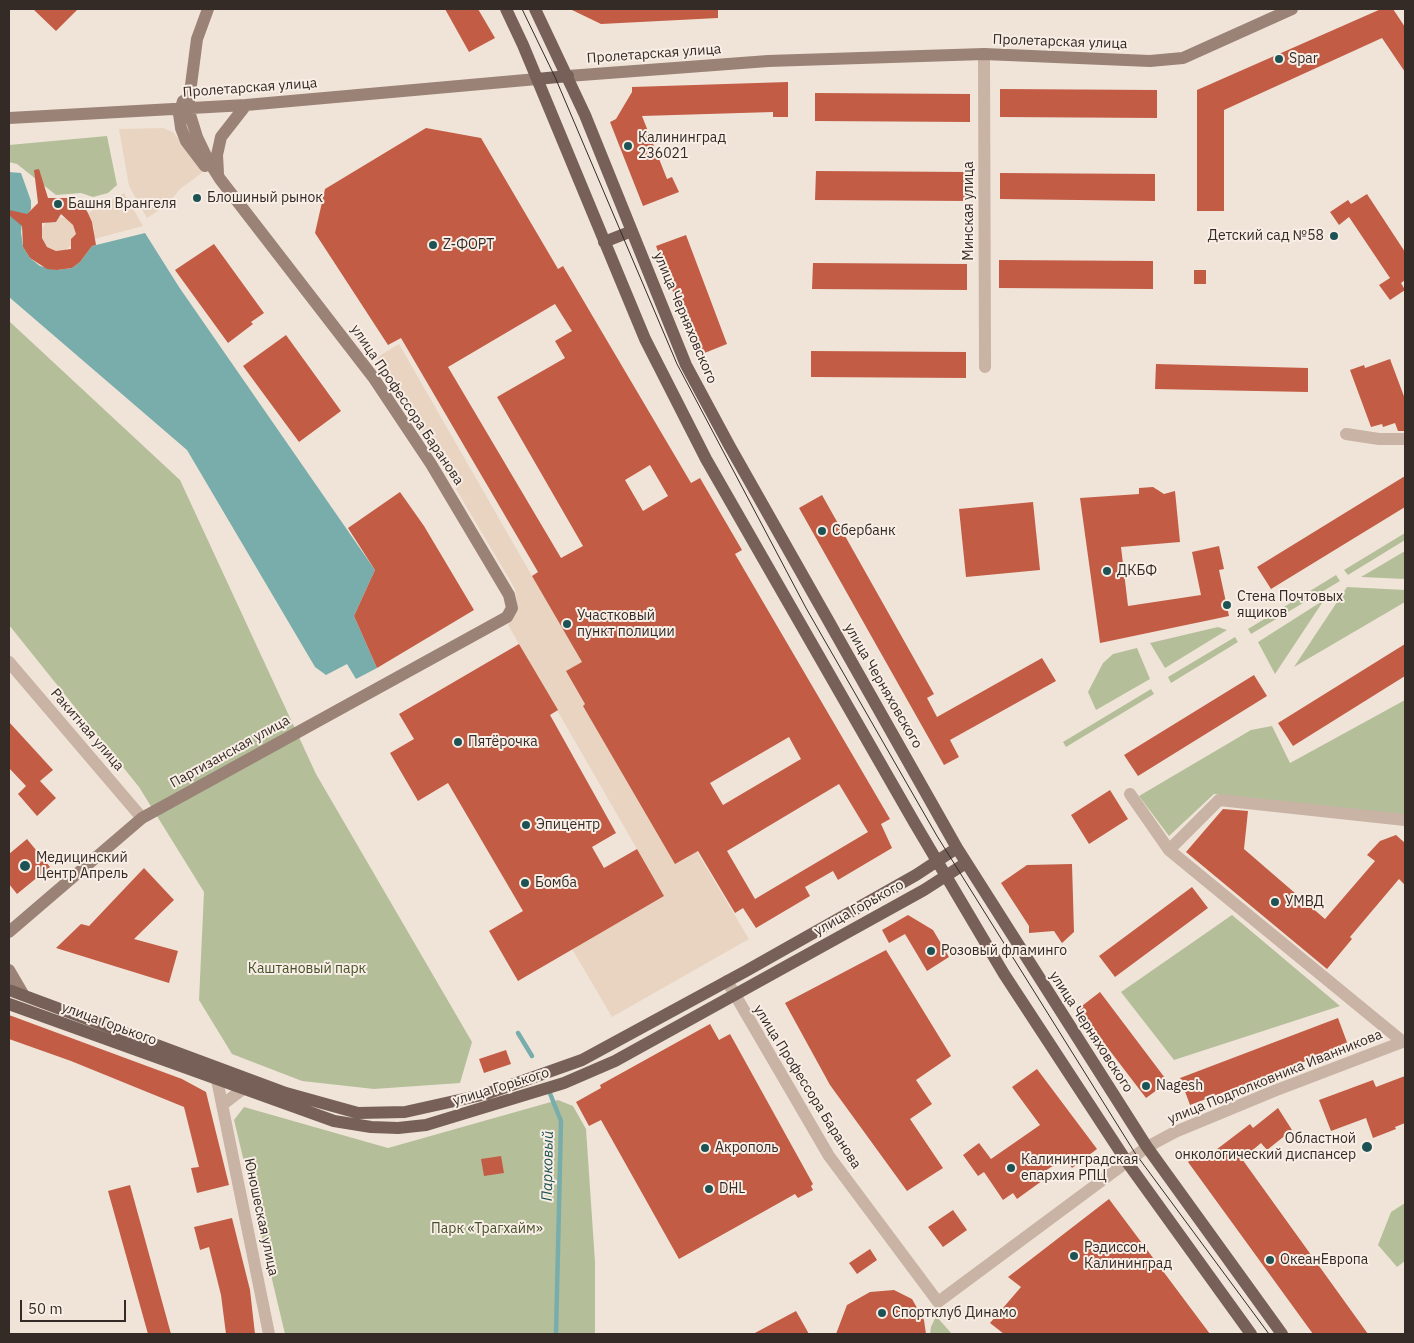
<!DOCTYPE html>
<html>
<head>
<meta charset="utf-8">
<style>
  body { margin:0 }
  #map { position:relative; width:1414px; height:1343px; overflow:hidden; background:#f0e4d9; font-family:"IBM Plex Sans",sans-serif }
  canvas { display:block }
  .frame { position:absolute; inset:0; border:10px solid #342a26; pointer-events:none }
  .scale { position:absolute; left:20px; top:1300px; width:106px; height:22px; box-sizing:border-box; border:2px solid #342a26; border-top:0; padding-left:6px; font-size:15px; line-height:18px; white-space:nowrap; color:#342a26; -webkit-text-stroke:4px #f8eee5; paint-order:stroke }
</style>
</head>
<body>
<div id="map">
<canvas width="1414" height="1343"></canvas>
<div class="frame"></div>
<div class="scale">50 m</div>
</div>
<script>
const g = document.querySelector('canvas').getContext('2d');
g.lineJoin = 'round';
function paint(path, color) {
  g.fillStyle = color;
  g.fill(path, 'evenodd');
}
function toPath(rows) {
  const path = new Path2D();
  for (const r of rows) {
    path.moveTo(r[0], r[1]);
    for (let i = 2; i < r.length; i += 2) path.lineTo(r[i], r[i + 1]);
  }
  return path;
}
function trace(path, color, width, dash) {
  g.strokeStyle = color;
  g.lineWidth = width;
  g.lineCap = dash ? 'butt' : 'round';
  g.setLineDash(dash || []);
  g.stroke(path);
}
function write(font, color, halo, rows, align = 'center') {
  g.font = font + ' "IBM Plex Sans",sans-serif';
  g.lineWidth = 4;
  g.setLineDash([]);
  g.textBaseline = 'middle';
  g.strokeStyle = halo;
  g.fillStyle = color;
  for (const [text, x, y, turn = 0] of rows) {
    g.save();
    g.translate(x, y);
    g.rotate((+turn || 0) * Math.PI / 180);
    g.textAlign = isNaN(turn) ? turn : align;
    if (halo) g.strokeText(text, 0, 0);
    g.fillText(text, 0, 0);
    g.restore();
  }
}
const green = toPath([
  [107,136,117,185,108,193,93,197,81,193,56,195,17,164,9,162,9,145],
  [9,321,180,480,316,774,472,1042,460,1083,374,1089,302,1081,232,1054,199,1000,204,892,139,787,9,625],
  [1405,533,1405,540,1348,575,1344,570],
  [1405,551,1405,579,1361,577],
  [1336,575,1340,581,1251,634,1248,629],
  [1347,587,1405,590,1405,602,1294,667],
  [1324,600,1275,674,1258,642],
  [1218,627,1227,630,1165,668,1150,643],
  [1235,637,1238,642,1171,683,1168,677],
  [1137,648,1150,679,1096,710,1088,692,1103,663,1113,654],
  [1151,689,1154,694,1066,747,1063,742],
  [1405,700,1405,818,1214,794,1169,836,1139,796,1251,730,1272,726,1290,763],
  [1232,915,1340,1006,1174,1060,1121,992],
  [558,1100,573,1106,586,1129,595,1262,595,1334,285,1334,234,1120,244,1107,388,1148],
  [1405,1203,1405,1261,1397,1267,1378,1245,1391,1212],
  [936,1316,952,1334,930,1334,931,1327]
]);
const plaza = toPath([
  [163,128,173,132,203,172,180,189,168,204,147,218,129,186,119,129],
  [124,193,143,226,94,239,94,227,88,213],
  [58,217,66,218,73,225,76,234,71,239,73,244,65,250,56,251,47,247,42,238,42,228,47,221,56,222],
  [399,344,532,576,749,939,612,1017,572,949,664,896,508,625,518,609,515,589,440,462,380,373,377,360,379,356]
]);
const water = toPath([
  [9,172,21,173,31,201,31,209,22,223,21,232,23,247,30,258,40,266,57,270,72,268,80,262,92,246,145,233,179,287,375,570,354,616,377,668,356,679,347,664,326,675,315,667,187,450,9,297]
]);
const stream = toPath([
  [518,1033,532,1056],
  [549,1091,561,1121,556,1334]
]);
const building = toPath([
  [33,9,78,9,56,31],
  [445,9,478,9,495,38,469,52],
  [570,9,718,9,718,18,601,24],
  [1381,9,1393,9,1405,27,1405,72,1382,38,1224,110,1224,211,1197,211,1197,90],
  [788,82,788,117,773,117,773,112,642,116,667,179,672,177,679,192,643,206,610,122,616,119,632,92,632,87],
  [1000,89,1157,90,1157,118,1000,117],
  [815,93,970,94,970,122,815,121],
  [426,128,481,138,558,269,563,266,691,483,700,478,742,550,735,554,890,819,881,824,892,848,838,880,833,871,805,887,810,896,756,928,743,908,735,913,698,851,675,864,583,706,585,704,566,671,582,662,532,576,538,572,401,338,388,345,315,233,325,189],
  [555,304,572,331,555,341,565,358,497,397,583,546,561,558,448,367],
  [650,465,668,496,643,511,625,480],
  [789,737,801,759,723,805,710,783],
  [839,784,868,832,755,899,727,851],
  [39,169,48,198,67,198,76,202,87,211,92,222,96,245,92,246,80,262,72,268,57,270,47,269,30,258,23,247,22,226,9,215,9,210,27,214,38,203,34,170],
  [61,214,73,225,76,234,71,239,71,249,56,251,47,247,42,238,42,223,56,222],
  [816,171,969,172,968,201,815,200],
  [1000,173,1155,174,1155,201,1000,199],
  [1367,194,1405,252,1405,280,1401,283,1405,290,1390,300,1379,285,1390,278,1349,217,1339,225,1330,212,1348,200,1351,204],
  [686,235,727,344,697,356,656,246],
  [214,244,264,313,251,322,253,324,228,343,175,270],
  [999,260,1153,261,1153,289,999,288],
  [813,263,967,264,967,290,812,289],
  [1194,270,1206,270,1206,284,1194,284],
  [286,335,341,411,299,442,243,366],
  [811,351,966,352,966,378,811,377],
  [1390,359,1405,399,1405,431,1398,431,1395,423,1383,427,1382,424,1371,427,1350,370,1364,365,1365,368],
  [1156,364,1308,368,1308,392,1155,389],
  [1405,476,1405,507,1271,589,1257,567],
  [1153,487,1164,494,1175,491,1180,542,1121,547,1128,606,1201,595,1192,552,1219,546,1224,569,1219,570,1229,616,1100,643,1080,498,1139,494,1139,488],
  [400,492,424,526,474,610,377,668,354,616,375,570,348,528],
  [822,495,934,694,927,698,937,717,1042,658,1056,681,950,740,959,757,944,765,799,508],
  [1033,502,1040,570,966,577,959,509],
  [519,644,558,710,550,715,616,833,592,847,604,868,637,849,664,896,518,981,489,931,523,911,448,783,418,801,390,753,414,739,399,714],
  [1405,644,1405,676,1293,746,1278,723],
  [1254,675,1267,696,1138,776,1124,755],
  [9,722,53,770,40,781,56,798,37,816,18,794,26,786,9,768],
  [1110,790,1128,819,1089,844,1071,815],
  [1223,809,1248,811,1244,849,1325,919,1375,861,1367,855,1380,841,1396,835,1405,843,1405,885,1399,879,1350,937,1352,939,1327,969,1186,852],
  [27,839,50,867,17,894,9,884,9,854],
  [1072,864,1074,932,1062,943,1054,931,1029,933,1029,926,1001,883,1027,865],
  [144,868,174,900,134,939,178,951,169,983,56,948,81,924,89,926],
  [1192,887,1208,908,1115,977,1099,956],
  [908,915,933,930,949,957,927,971,905,934,889,943,882,930],
  [886,950,951,1056,916,1080,932,1104,910,1119,943,1168,907,1191,830,1085,785,1003],
  [1100,992,1168,1082,1146,1098,1078,1009],
  [9,1015,182,1079,206,1092,229,1185,197,1193,191,1168,199,1167,184,1107,71,1061,9,1039],
  [1338,1018,1348,1045,1190,1105,1180,1078],
  [710,1024,719,1040,730,1034,813,1184,811,1186,813,1190,798,1198,795,1194,679,1259,601,1120,589,1126,576,1102,601,1088,600,1085],
  [506,1050,511,1064,484,1073,479,1059],
  [1037,1069,1097,1149,1072,1168,1065,1158,1042,1173,1046,1178,1017,1199,1013,1193,1003,1200,984,1172,978,1176,963,1155,979,1143,991,1159,1040,1125,1012,1087],
  [1405,1076,1405,1123,1395,1127,1396,1129,1373,1138,1366,1118,1331,1131,1319,1100,1373,1080,1376,1087],
  [1278,1108,1292,1130,1267,1150,1261,1143,1242,1159,1368,1334,1313,1334,1188,1162,1204,1150,1208,1156,1250,1124,1253,1128],
  [501,1156,504,1173,484,1176,481,1159],
  [130,1185,171,1334,148,1334,108,1191],
  [1109,1199,1210,1334,1004,1334,990,1323,1021,1287,1008,1277],
  [953,1210,967,1230,943,1247,928,1227],
  [232,1218,250,1290,255,1334,226,1334,221,1295,209,1247,200,1250,194,1227],
  [870,1249,877,1260,857,1274,849,1263],
  [894,1290,912,1299,924,1320,926,1334,836,1334,847,1305,870,1292],
  [796,1311,809,1334,753,1334]
]);
const street = toPath([
  [984,54,985,367],
  [1346,434,1379,439,1405,439],
  [9,662,142,818],
  [1130,794,1169,850,1403,1042],
  [1169,850,1219,800,1405,820],
  [727,981,829,1156,938,1302,1147,1147,1175,1132,1274,1091,1405,1041],
  [215,1070,269,1334],
  [222,1105,243,1089]
]);
const secondary = toPath([
  [568,76,768,61,984,54,1150,61,1183,58,1292,9],
  [183,101,179,114,181,128,186,141,205,166],
  [9,118,246,105,537,79],
  [218,173,217,155,221,137,246,105],
  [9,932,142,818,507,617,512,608,509,595,431,464,373,377,220,179,208,160,197,137,188,108,197,39,208,9],
  [9,970,23,994]
]);
const primary = toPath([
  [506,9,523,45,645,339,706,459,914,822,1004,974,1127,1162,1251,1334],
  [535,9,585,115,686,365,729,445,957,848,1147,1147,1282,1334],
  [537,79,568,76],
  [604,242,632,231],
  [9,990,286,1093,358,1113,405,1112,486,1094,582,1060,746,971,916,875,957,848],
  [9,1004,334,1121,371,1127,398,1128,426,1125,564,1083,615,1061,924,890,966,863]
]);
const tram = toPath([
  [522,9,555,77,677,364,806,608,937,836,1135,1153,1269,1334]
]);
const markers = [
  [1279,59,5,"#1d5354"],
  [628,146,5,"#1d5354"],
  [197,198,5,"#1d5354"],
  [58,204,5,"#1d5354"],
  [1334,236,5,"#1d5354"],
  [433,245,5,"#1d5354"],
  [822,531,5,"#1d5354"],
  [1107,571,5,"#1d5354"],
  [1227,605,5,"#1d5354"],
  [567,624,5,"#1d5354"],
  [458,742,5,"#1d5354"],
  [526,825,5,"#1d5354"],
  [25,866,6,"#1d5354"],
  [525,883,5,"#1d5354"],
  [1275,902,5,"#1d5354"],
  [931,951,5,"#1d5354"],
  [1146,1086,5,"#1d5354"],
  [1367,1147,6,"#1d5354"],
  [705,1148,5,"#1d5354"],
  [1011,1168,5,"#1d5354"],
  [709,1189,5,"#1d5354"],
  [1074,1256,5,"#1d5354"],
  [1270,1260,5,"#1d5354"],
  [882,1313,5,"#1d5354"]
];
const streetNames = [
  ["Пролетарская улица",1060,42,2],
  ["Пролетарская улица",654,54,-4],
  ["Пролетарская улица",250,88,-4],
  ["Минская улица",969,211,-90],
  ["улица Черняховского",685,318,67],
  ["улица Профессора Баранова",407,405,56],
  ["улица Черняховского",883,686,60],
  ["Ракитная улица",87,730,49],
  ["Партизанская улица",230,752,-29],
  ["улица Горького",859,908,-29],
  ["улица Горького",109,1024,20],
  ["улица Черняховского",1091,1032,57],
  ["улица Подполковника Иванникова",1275,1077,-22],
  ["улица Горького",501,1087,-17],
  ["улица Профессора Баранова",807,1087,58],
  ["Юношеская улица",261,1217,78]
];
const poiNames = [
  ["Spar",1289,59],
  ["Калининград",638,138],
  ["236021",638,154],
  ["Блошиный рынок",207,198],
  ["Башня Врангеля",68,204],
  ["Детский сад №58",1324,236,"right"],
  ["Z-ФОРТ",443,245],
  ["Сбербанк",832,531],
  ["ДКБФ",1117,571],
  ["Стена Почтовых",1237,597],
  ["ящиков",1237,613],
  ["Участковый",577,616],
  ["пункт полиции",577,632],
  ["Пятёрочка",468,742],
  ["Эпицентр",536,825],
  ["Медицинский",36,858],
  ["Центр Апрель",36,874],
  ["Бомба",535,883],
  ["УМВД",1285,902],
  ["Розовый фламинго",941,951],
  ["Nagesh",1156,1086],
  ["Областной",1356,1139,"right"],
  ["онкологический диспансер",1356,1155,"right"],
  ["Акрополь",715,1148],
  ["Калининградская",1021,1160],
  ["епархия РПЦ",1021,1176],
  ["DHL",719,1189],
  ["Рэдиссон",1084,1248],
  ["Калининград",1084,1264],
  ["ОкеанЕвропа",1280,1260],
  ["Спортклуб Динамо",892,1313]
];
const parkNames = [
  ["Каштановый парк",307,969],
  ["Парк «Трагхайм»",487,1229]
];
const waterNames = [
  ["Парковый",548,1166,-89]
];
paint(green, '#b4bf99');
paint(plaza, '#e8d4c0');
paint(water, '#78adac');
trace(stream, '#78adac', 4.5);
paint(building, '#c35c44');
trace(street, '#c8b3a5', 12);
trace(secondary, '#9b8277', 12);
trace(primary, '#766057', 12);
trace(tram, '#342a26', 1);
for (const [x, y, r, color] of markers) {
  const dot = new Path2D();
  dot.arc(x, y, r, 0, 2 * Math.PI);
  g.fillStyle = color;
  g.fill(dot);
  trace(dot, '#f8eee5', 2);
}
write('14px', '#342a26', '#f8eee5', streetNames);
write('14px', '#342a26', '#f8eee5', poiNames, 'left');
write('14px', '#45522b', '#f8eee5', parkNames);
write('italic 15px', '#1d5354', '#f8eee5', waterNames);
</script>
</body>
</html>
